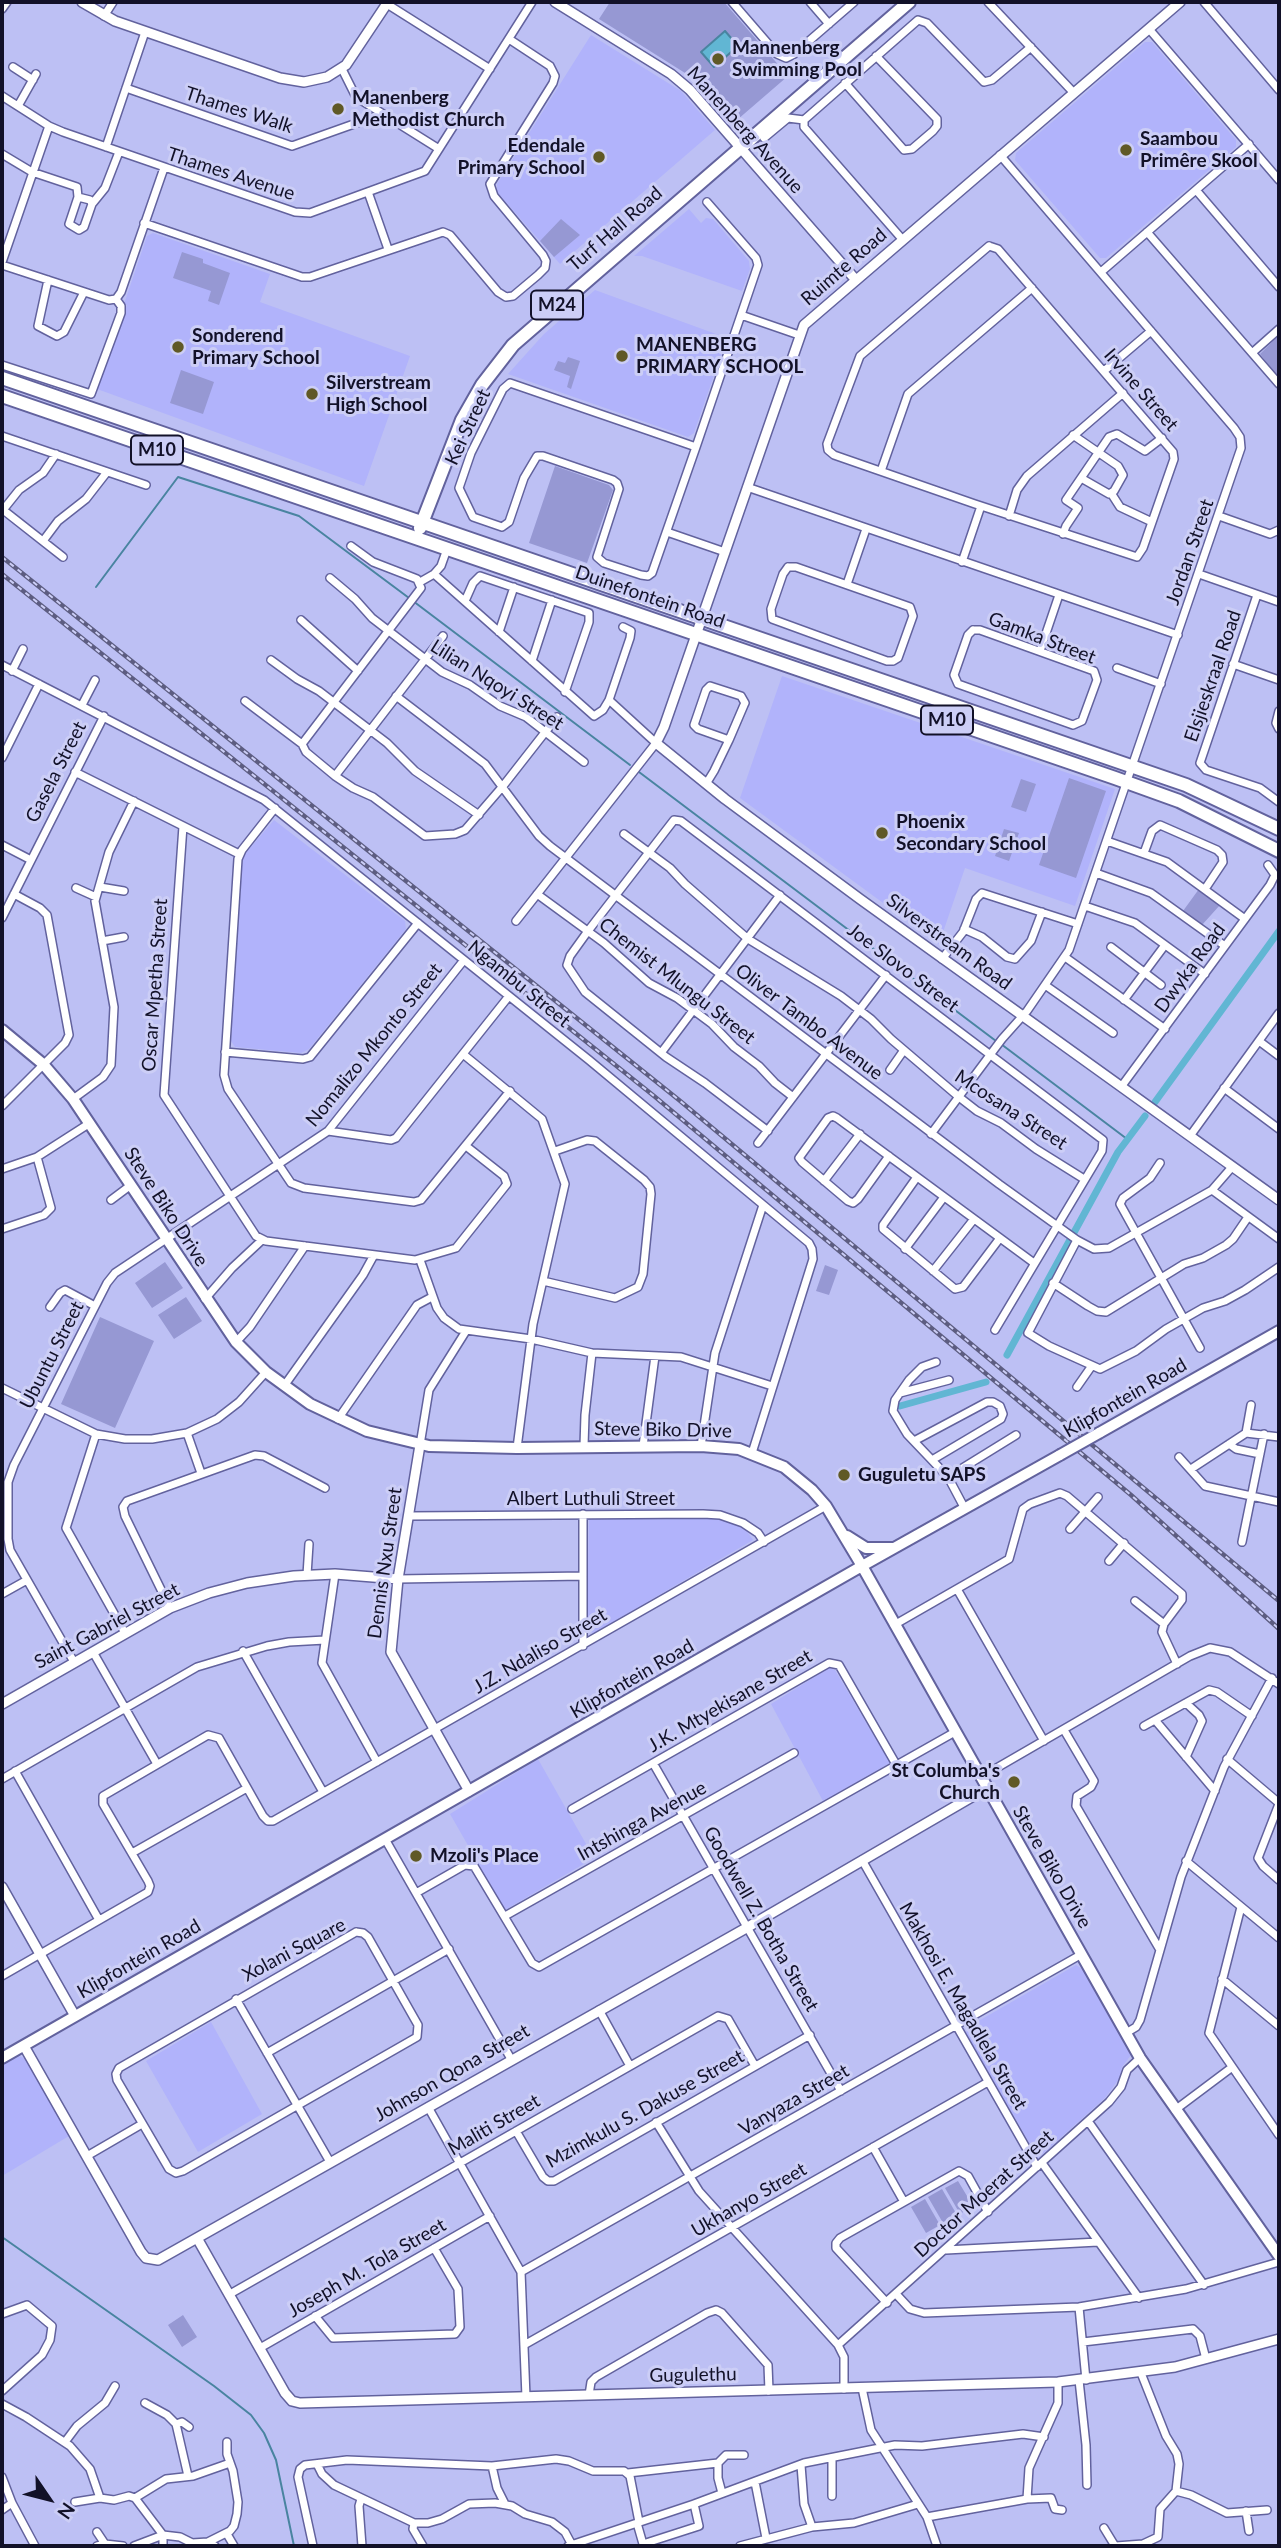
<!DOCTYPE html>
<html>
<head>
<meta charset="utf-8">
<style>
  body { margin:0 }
  #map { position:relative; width:1281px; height:2548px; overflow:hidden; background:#bdc0f4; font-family:Lato,sans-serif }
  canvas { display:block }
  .frame { position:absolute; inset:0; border:4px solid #121128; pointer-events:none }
  .north { position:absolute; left:14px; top:2464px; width:70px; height:70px; -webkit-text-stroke:5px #cccef6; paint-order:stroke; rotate:125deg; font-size:19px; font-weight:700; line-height:28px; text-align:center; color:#121128 }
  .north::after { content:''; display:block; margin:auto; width:24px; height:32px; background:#121128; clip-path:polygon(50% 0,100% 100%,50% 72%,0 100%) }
</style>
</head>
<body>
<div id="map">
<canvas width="1281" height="2548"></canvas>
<div class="frame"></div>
<div class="north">N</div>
</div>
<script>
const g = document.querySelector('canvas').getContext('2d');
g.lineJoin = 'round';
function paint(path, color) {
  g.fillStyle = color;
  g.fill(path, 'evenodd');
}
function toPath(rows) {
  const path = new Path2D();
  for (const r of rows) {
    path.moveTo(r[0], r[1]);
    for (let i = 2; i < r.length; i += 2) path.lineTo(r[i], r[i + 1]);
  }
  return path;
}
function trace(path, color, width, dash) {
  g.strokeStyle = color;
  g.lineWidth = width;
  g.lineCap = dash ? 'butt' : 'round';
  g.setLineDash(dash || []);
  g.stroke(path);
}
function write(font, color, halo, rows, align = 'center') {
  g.font = font + ' Lato,sans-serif';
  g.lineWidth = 6;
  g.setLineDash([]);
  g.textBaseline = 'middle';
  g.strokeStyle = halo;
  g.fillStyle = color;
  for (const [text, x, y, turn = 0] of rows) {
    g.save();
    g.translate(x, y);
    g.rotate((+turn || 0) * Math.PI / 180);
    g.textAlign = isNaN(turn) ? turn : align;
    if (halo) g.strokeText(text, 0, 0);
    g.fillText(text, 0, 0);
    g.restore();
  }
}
const built = toPath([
  [591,35,681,91,715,130,560,264,497,192,497,184],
  [1145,42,1152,42,1236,140,1236,147,1106,258,1100,258,1015,160,1016,153],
  [689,209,701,223,706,218,713,219,749,261,750,269,742,291,642,256,634,256],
  [153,233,270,274,260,302,410,356,364,486,97,389,127,305,124,304,147,236],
  [595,290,727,338,694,433,688,437,508,374,544,334],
  [782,676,1115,789,1075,906,965,868,939,944,740,798],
  [274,820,405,921,406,929,309,1049,301,1053,235,1047,231,1041,242,864,244,855],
  [712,1518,729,1522,746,1530,753,1540,594,1633,587,1631,589,1519],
  [829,1668,835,1670,890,1763,823,1801,771,1704],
  [538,1759,594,1858,505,1910,450,1814],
  [1076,1965,1084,1970,1131,2055,1122,2067,1119,2079,1105,2098,1038,2158,966,2033,968,2027],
  [211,2022,262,2114,198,2152,146,2061],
  [17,2055,26,2059,69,2136,2,2176,2,2064]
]);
const green = toPath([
  [610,2,724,2,788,76,737,120,728,119,693,78,599,19],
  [561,219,580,235,554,257,540,241],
  [182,252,203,259,203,263,230,273,219,305,208,301,211,291,173,278],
  [1279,335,1279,379,1260,354],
  [568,357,580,361,571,389,567,387,570,376,554,370,558,361,565,363],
  [181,370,214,382,203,414,170,403],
  [555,466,609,485,613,490,587,563,529,543],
  [1069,778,1106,791,1076,878,1039,865],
  [1021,779,1036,784,1026,812,1011,807],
  [1004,829,1019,833,1009,861,995,856],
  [1199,889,1220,905,1202,925,1183,911],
  [165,1262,183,1288,152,1308,135,1283],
  [825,1265,838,1270,829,1295,816,1291],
  [186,1297,202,1321,174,1339,158,1315],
  [100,1317,154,1341,115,1428,61,1404],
  [958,2181,973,2206,960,2214,945,2188],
  [942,2189,957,2215,943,2223,928,2197],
  [925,2199,940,2225,926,2233,911,2207],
  [183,2315,197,2337,182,2347,168,2325]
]);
const water = toPath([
  [725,31,738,46,714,67,701,52,725,31]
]);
const stream = toPath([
  [96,587,178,477,299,516,409,598],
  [413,601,630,765],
  [639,772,996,1041],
  [1001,1044,1127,1139],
  [2,2237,214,2386,251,2415,264,2433,276,2460,294,2546]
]);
const canal = toPath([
  [1155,1102,1279,931],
  [1007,1355,1118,1152,1145,1116],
  [900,1406,986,1382]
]);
const minor = toPath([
  [732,2,777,54,786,58,794,54,854,2],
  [810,2,829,24],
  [988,2,1073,92],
  [1204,2,1279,90],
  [387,4,490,69],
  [2,9,7,2],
  [104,16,113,2],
  [1149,29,1279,180],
  [13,67,33,80],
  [342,69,356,97,439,149],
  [845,83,904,150,912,149,933,131,937,126,937,119,876,56],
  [126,88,292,146,382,114],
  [2,96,49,126,63,132,295,212,310,213,425,171,532,2],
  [18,106,36,74],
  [804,120,918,20,927,23,984,82,992,80,1031,47],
  [804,120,804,127,902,239],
  [764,138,788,118,804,120],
  [106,147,145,32],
  [2,154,32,172,77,187,78,197,69,224,79,230,84,227,92,204,90,200,78,197],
  [1196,190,1279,287],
  [368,192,388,249],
  [92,204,105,188,119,152],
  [144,223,302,277,310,277,443,232,450,235,498,292,506,297,513,296,538,275,545,268,546,261,543,255,494,196,490,184,553,83,555,76,550,66,509,39],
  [1147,232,1279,384],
  [989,246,998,249,1173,452,1174,459,1143,548,1137,557,975,504,834,455,828,450,827,444,860,356,989,246],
  [2,262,49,126],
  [2,265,109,300,116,299],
  [1101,272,1249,144],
  [48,280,38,326,57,336,64,332,84,292],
  [116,299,121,292,164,168],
  [741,315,799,335],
  [1252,353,1279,329],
  [2,365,91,394,121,313,121,306,116,299],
  [1104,371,1151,331],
  [1073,435,1118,466,1123,475,1114,491,1109,494,1081,478],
  [2,436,146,485],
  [696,447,510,383,503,389,471,453,459,488,473,517,502,527,509,522,524,478,537,456,543,456,613,480,617,483,619,489,597,557,604,563,641,575,648,576,652,573,696,447,758,265,756,258,707,202],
  [881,471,908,394,1032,288],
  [747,487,1178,635],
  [1111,493,1120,507,1152,522],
  [2,509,63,557],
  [3,510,19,490,43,473,56,454],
  [1009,516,1017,490,1027,476,1123,393],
  [1219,516,1270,534,1279,530],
  [667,532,725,552],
  [1063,534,1066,526,1078,508,1066,500,1109,437,1117,434,1145,451,1162,438],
  [43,541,58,521,86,499,107,472],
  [962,562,981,506],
  [788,567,796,567,910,607,913,616,898,658,893,661,887,661,772,619,771,609,783,574,788,567],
  [434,574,441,566,447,549],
  [1199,574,1279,602],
  [330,578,355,599,372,618,442,672,470,685,500,706,526,717,584,762],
  [420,582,434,574,594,716,603,710,609,700,630,638,631,631,623,627],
  [847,584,866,529],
  [1257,595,1200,763,1206,770,1260,788,1279,802],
  [465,601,473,583,480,576,589,613,589,622,565,692],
  [301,620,358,671],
  [973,630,980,630,1094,671,1097,680,1082,721,1073,725,958,684,954,675,968,635,973,630],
  [499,632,514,587],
  [1040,651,1059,595],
  [271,660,297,679,319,691,387,743,415,771,479,815],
  [532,661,552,600],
  [1233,664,1279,680],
  [2,665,264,800,589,1060,809,1243,812,1249,813,1259,752,1453],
  [1117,668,1161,684],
  [12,671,23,649],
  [396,696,485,764,539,836,550,846,999,1184,1077,1240,1094,1249,1109,1248,1212,1190,1232,1167],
  [245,701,302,744,306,752,335,776,353,788,373,797,425,836,455,834,465,830,503,786,557,717],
  [82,705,95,680],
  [1279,711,1276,723,1279,729],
  [302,744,421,588,417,579,373,562,351,546],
  [2,758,39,684],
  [75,772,239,854],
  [335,776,443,636],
  [706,784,714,771,729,740,744,705,745,703,741,696,710,686,706,690,694,725,698,729,729,740],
  [275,808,242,850,238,859,224,1075,228,1089,291,1183,304,1188,414,1202,421,1200,510,1091],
  [183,826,164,1095,256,1236,266,1241,415,1260,456,1248,507,1184,504,1176,466,1146],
  [624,834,670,868,685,884,748,939,841,996,871,1019,891,1039,959,1097,977,1111,1001,1123,1036,1149,1084,1179],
  [1107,841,1167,862,1245,919],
  [2,845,31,860],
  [1144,853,1152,831,1160,825,1217,850,1222,855,1223,862,1205,889],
  [1096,873,1151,893,1225,946],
  [100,887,124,891],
  [76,888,96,897],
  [537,894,604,943,649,983,677,998,712,1024,734,1047,759,1066,775,1083,793,1097],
  [1085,906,1135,923,1205,974],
  [2,918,104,716],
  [516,921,656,743,609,700],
  [964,929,982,937,1007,957,1015,959,1031,941,1042,912],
  [102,941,124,937],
  [1111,947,1161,985],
  [1065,957,1165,1029],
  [942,959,963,932,976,899,982,893,1078,924],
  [1045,985,1113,1033],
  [1124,1000,1165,945],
  [1259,1041,1279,1056],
  [225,1052,303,1059,310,1057,418,923],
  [661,1053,780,895],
  [463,1054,542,1119,565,1184,533,1324,517,1448],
  [890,1070,904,1050],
  [1121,1087,1270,885,1275,875,1268,865],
  [1224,1088,1279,1129],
  [73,1099,103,1077,111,1065,114,1007,95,901,109,852,134,801],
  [2,1106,65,1043,69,1035,47,915,40,908,14,894],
  [328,1131,391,1140,396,1138,509,996],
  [768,1131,705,1083,666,1057,585,992,567,965,570,956,588,931,674,820,681,821,1103,1140,1102,1151,995,1330],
  [931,1134,1002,1039,1027,1011,1069,950,1241,448,1240,437,1234,428,1000,155],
  [1190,1136,1279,1013],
  [758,1143,886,975],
  [889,1156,858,1199,853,1203,848,1201,802,1162,799,1158,828,1118,833,1116,837,1118,1034,1263],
  [1160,1163,1150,1178,1123,1198,1120,1204,1200,1348],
  [2,1169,37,1157,90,1123],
  [917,1177,883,1225,883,1229,955,1289,963,1287,1000,1238],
  [824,1181,860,1134],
  [1212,1190,1279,1239],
  [111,1200,131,1185],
  [2,1229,44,1215,51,1208,37,1157],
  [1077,1240,1028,1333,1049,1346,1100,1369,1136,1351,1166,1329,1203,1308,1225,1301,1245,1290,1279,1267],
  [905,1249,944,1197],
  [420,1260,437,1308,444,1318,459,1329,531,1339,592,1353,681,1357,772,1386],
  [933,1271,974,1219],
  [543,1281,615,1298,638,1287,643,1274,651,1194,650,1187,644,1180,595,1141,587,1140,555,1151],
  [1053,1283,1088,1306,1097,1311,1106,1312,1184,1264,1203,1258,1226,1245,1233,1239,1248,1217],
  [205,1299,232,1268,262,1240],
  [50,1307,60,1293,65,1290,95,1306],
  [236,1342,250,1327,305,1246],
  [936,1362,922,1367,909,1380,895,1400,893,1411,907,1434,948,1477,965,1509],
  [284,1386,363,1275,374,1255],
  [1077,1387,1091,1367],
  [2,1388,96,1434,125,1439,152,1439,187,1433,217,1419,239,1402,266,1372],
  [900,1393,949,1380],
  [338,1419,417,1305,432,1297],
  [187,1433,201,1473],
  [1246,1433,1251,1405],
  [96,1434,66,1528,125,1633],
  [914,1441,987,1402,993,1402,1000,1406,1003,1414,1001,1419,932,1460],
  [1229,1444,1236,1449,1260,1454],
  [420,1445,429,1390,466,1331],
  [584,1446,585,1415,592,1353],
  [643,1446,655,1356],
  [701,1446,715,1353,763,1205],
  [1179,1457,1205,1486,1279,1502],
  [1191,1469,1246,1433,1279,1437],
  [948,1477,1016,1435],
  [583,1514,583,1646],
  [409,1516,703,1514,720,1515,743,1523,758,1533,764,1542],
  [1070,1529,1098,1497],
  [1242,1542,1264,1434],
  [1109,1561,1124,1543],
  [335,1574,322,1663,377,1762],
  [307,1575,309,1544],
  [398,1579,583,1576],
  [957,1589,1044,1741],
  [2,1594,27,1580],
  [1135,1601,1164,1624],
  [170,1608,125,1516,123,1507,127,1501,255,1455,264,1456,325,1488],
  [894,1625,1009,1559,1023,1509,1030,1504,1060,1493,1067,1496,1182,1594,1182,1600,1164,1624,1162,1632,1177,1664],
  [243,1651,323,1792],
  [93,1652,157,1764],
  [74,1662,10,1550,8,1539,8,1482,14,1465,107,1283,115,1273,328,1131,464,960],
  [1186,1703,1199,1715,1202,1721,1186,1757],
  [1155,1720,1215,1791],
  [1144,1726,1209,1690,1217,1692,1252,1716],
  [1064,1730,1094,1781,1091,1787,1077,1796,1076,1806,1160,1950],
  [1227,1759,1279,1803],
  [653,1763,841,2091],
  [15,1771,99,1920],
  [981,1777,1190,1656,1210,1648,1230,1652,1279,1684],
  [2,1779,197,1667,267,1646,289,1642,325,1640],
  [1279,1804,1258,1858,1263,1866,1279,1880],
  [572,1809,829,1663,839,1665,897,1766],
  [385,1839,511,2059],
  [132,1853,247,1788],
  [862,1860,1037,2167],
  [1186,1861,1279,1938],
  [416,1893,465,1865,474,1866,532,1963,539,1967,955,1732],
  [1241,1907,1209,2033,1279,2135],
  [505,1916,794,1753],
  [356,1932,363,1933,368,1937,418,2025,417,2037,183,2171,176,2173,169,2169,117,2080,116,2074,119,2068,356,1932],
  [2,1976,148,1892,150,1886,148,1881,103,1804,103,1796,208,1735,219,1738,263,1816,268,1821,273,1821,826,1506],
  [1222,1979,1279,2026],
  [236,1999,330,2162],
  [599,2010,630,2066],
  [1126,2033,1136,2027,1140,2020,1181,1877,1224,1767,1272,1678],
  [267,2053,449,1949],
  [428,2107,521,2272,526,2397],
  [1175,2110,1231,2068],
  [1088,2121,1204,2285],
  [656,2122,699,2191,838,2345,844,2357,844,2389],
  [516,2131,543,2177,548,2181,554,2181,810,2035],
  [873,2147,904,2202],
  [87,2156,142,2124],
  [1042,2163,1139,2298],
  [946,2250,1098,2242],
  [521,2272,1082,1954],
  [230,2294,718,2016,728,2019,755,2066],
  [896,2294,910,2309,924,2313,1079,2307,1186,2289,1279,2262],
  [887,2303,836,2248,836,2243,840,2238,959,2171,968,2176,988,2212],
  [1079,2307,1086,2380],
  [2,2314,27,2305,52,2326,50,2340,42,2355,2,2391],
  [315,2316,333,2338,455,2334,460,2327,458,2289,434,2248],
  [1083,2342,1193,2329,1200,2336,1206,2359],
  [524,2345,988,2082],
  [838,2345,1109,2102,1121,2087,1127,2070,1140,2058],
  [260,2348,490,2216],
  [1079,2380,1086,2445,1087,2485],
  [862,2388,871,2430,927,2517,937,2546],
  [589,2395,591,2382,596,2377,707,2313,716,2310,722,2313,768,2365,769,2391],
  [145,2403,167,2415,176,2424,188,2476],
  [2,2404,26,2417,70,2446,90,2469,100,2498,114,2500,129,2496,135,2498,163,2535,180,2537,192,2543,208,2542,215,2546],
  [176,2424,182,2422,189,2427],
  [65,2442,77,2426,105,2403,115,2386],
  [832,2458,832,2496],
  [718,2463,726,2455,744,2455],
  [317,2464,322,2474,334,2485,414,2523,428,2523,442,2519,469,2504,495,2503,512,2506,525,2514,552,2522,565,2532,572,2545],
  [801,2465,804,2504,812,2527],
  [492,2466,556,2459,569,2461,593,2471,624,2471,630,2476,639,2522],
  [628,2473,718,2463,718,2478,722,2493],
  [2,2477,12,2503,35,2546],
  [755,2482,766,2538],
  [1176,2491,1191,2495,1227,2513,1267,2510],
  [135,2498,166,2479,193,2476,230,2463],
  [361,2499,359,2506,362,2546],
  [1027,2499,1029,2468,1058,2403,1058,2382],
  [75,2502,100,2498],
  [2,2510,12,2503],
  [1246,2511,1249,2531],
  [927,2517,1027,2499,1051,2498,1055,2509,1062,2510],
  [414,2523,413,2529,423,2546],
  [637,2523,643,2544,699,2526,694,2504],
  [1104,2528,1115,2546],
  [97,2532,105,2544],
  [227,2534,234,2546],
  [208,2542,230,2531,234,2526,237,2514,238,2502,233,2471,227,2454,227,2442],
  [97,2546,105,2544,123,2546],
  [134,2546,163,2535,163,2546],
  [313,2546,298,2477,300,2469,305,2465,347,2460,492,2466,497,2488,505,2504],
  [568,2546,694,2504,804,2463,895,2445,922,2446,1023,2434,1044,2437],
  [740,2546,812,2527,854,2523,918,2504],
  [1116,2546,1143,2544,1158,2537,1160,2509,1176,2491,1179,2464,1177,2454,1166,2436,1141,2373]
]);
const tertiary = toPath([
  [82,2,115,21,280,78,304,82,327,77,346,65,388,2],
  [555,2,671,74,690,90,855,279],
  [1180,2,804,325,664,727,656,743,725,799,860,899,1279,1200],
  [420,1445,398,1579,391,1652,469,1791],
  [2,1704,170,1608,209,1593,247,1583,294,1576,335,1574,398,1579],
  [2,1887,75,2016],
  [24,2046,141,2252,146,2258,158,2260,748,1927,987,1788],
  [197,2238,285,2393,292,2401,300,2403,1058,2382,1175,2367,1279,2339]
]);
const secondary = toPath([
  [2,1030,43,1064,73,1099,236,1342,266,1372,310,1404,367,1431,429,1446,517,1448,701,1446,739,1449,784,1467,812,1490,826,1506,862,1566,1140,2058,1279,2256],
  [1099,1433,1279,1331],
  [847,1536,866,1548,893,1548],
  [2,2058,862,1566,1060,1455]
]);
const primary = toPath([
  [2,378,1186,785,1279,829],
  [2,396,1115,778,1179,801,1279,851],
  [420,528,462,420,482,385,513,345,909,2]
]);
const rail = toPath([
  [2,557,679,1100,1279,1601],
  [2,574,654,1096,1131,1495,1279,1629]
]);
const secondaryBridge = toPath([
  [1060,1455,1099,1433]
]);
const markers = [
  [718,59,7,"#605926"],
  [338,109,7,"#605926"],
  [1126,150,7,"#605926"],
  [599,157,7,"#605926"],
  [178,347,7,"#605926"],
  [622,356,7,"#605926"],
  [312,394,7,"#605926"],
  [882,833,7,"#605926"],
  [844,1475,7,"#605926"],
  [1014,1782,7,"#605926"],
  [416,1856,7,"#605926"]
];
const shields = [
  [557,305,52],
  [157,450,52],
  [947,720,52]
];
const shieldNames = [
  ["M24",557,305],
  ["M10",157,450],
  ["M10",947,720]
];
const poiNames = [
  ["Mannenberg",732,48],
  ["Swimming Pool",732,70],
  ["Manenberg",352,98],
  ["Methodist Church",352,120],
  ["Saambou",1140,139],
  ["Primêre Skool",1140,161],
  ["Edendale",585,146,"right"],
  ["Primary School",585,168,"right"],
  ["Sonderend",192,336],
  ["Primary School",192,358],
  ["MANENBERG",636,345],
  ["PRIMARY SCHOOL",636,367],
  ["Silverstream",326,383],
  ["High School",326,405],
  ["Phoenix",896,822],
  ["Secondary School",896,844],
  ["Guguletu SAPS",858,1475],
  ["St Columba's",1000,1771,"right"],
  ["Church",1000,1793,"right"],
  ["Mzoli's Place",430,1856]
];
const streetNames = [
  ["Thames Walk",239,110,18],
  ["Manenberg Avenue",745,130,48],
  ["Thames Avenue",231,174,18],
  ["Turf Hall Road",615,229,-41],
  ["Ruimte Road",844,267,-41],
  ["Irvine Street",1141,390,49],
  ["Kei Street",468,427,-65],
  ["Jordan Street",1190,552,-71],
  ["Duinefontein Road",650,597,19],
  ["Gamka Street",1042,638,21],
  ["Elsjieskraal Road",1213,676,-71],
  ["Lilian Nqoyi Street",497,685,32],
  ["Gasela Street",56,772,-63],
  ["Silverstream Road",949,942,36],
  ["Joe Slovo Street",903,968,37],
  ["Dwyka Road",1190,968,-54],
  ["Chemist Mlungu Street",677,981,38],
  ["Ngambu Street",519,984,39],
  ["Oscar Mpetha Street",155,985,-86],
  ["Oliver Tambo Avenue",809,1022,37],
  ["Nomalizo Mkonto Street",374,1045,-51],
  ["Mcosana Street",1011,1110,33],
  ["Steve Biko Drive",166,1207,57],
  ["Ubuntu Street",52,1355,-63],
  ["Klipfontein Road",1125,1398,-30],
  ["Steve Biko Drive",663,1430,1],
  ["Albert Luthuli Street",591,1499],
  ["Dennis Nxu Street",385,1563,-82],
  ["Saint Gabriel Street",107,1626,-28],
  ["J.Z. Ndaliso Street",540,1651,-30],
  ["Klipfontein Road",632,1679,-30],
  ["J.K. Mtyekisane Street",730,1701,-30],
  ["Intshinga Avenue",642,1821,-29],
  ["Steve Biko Drive",1052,1867,60],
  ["Goodwell Z. Botha Street",761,1919,60],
  ["Xolani Square",294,1950,-28],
  ["Klipfontein Road",139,1959,-30],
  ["Makhosi E. Magadlela Street",963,2006,60],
  ["Johnson Qona Street",452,2073,-30],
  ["Vanyaza Street",794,2100,-30],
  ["Mzimkulu S. Dakuse Street",645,2109,-29],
  ["Maliti Street",494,2125,-30],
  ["Doctor Moerat Street",984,2194,-42],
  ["Ukhanyo Street",749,2200,-30],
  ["Joseph M. Tola Street",367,2268,-30],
  ["Gugulethu",693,2375,-1]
];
paint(built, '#b1b3fb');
paint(green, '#9698d3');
paint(water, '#61b6d3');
trace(water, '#4984a0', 2);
trace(stream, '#4984a0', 2);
trace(canal, '#61b6d3', 7);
trace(minor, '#62629d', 10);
trace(tertiary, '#62629d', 12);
trace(secondary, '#62629d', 14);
trace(primary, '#62629d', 16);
trace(minor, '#fff', 7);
trace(tertiary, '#fff', 9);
trace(secondary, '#fff', 10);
trace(primary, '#fff', 12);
trace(rail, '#5d5d81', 4.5);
trace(rail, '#cccef6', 2, [5]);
trace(secondaryBridge, '#62629d', 14, []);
trace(secondaryBridge, '#fff', 10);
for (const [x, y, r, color] of markers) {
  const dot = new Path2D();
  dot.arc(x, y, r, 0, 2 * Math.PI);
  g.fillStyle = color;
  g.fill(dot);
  trace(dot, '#cccef6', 2.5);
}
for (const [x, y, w] of shields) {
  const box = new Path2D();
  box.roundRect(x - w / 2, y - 14.5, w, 29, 5);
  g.fillStyle = '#cccef6';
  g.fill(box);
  trace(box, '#121128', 2);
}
write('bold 18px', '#121128', null, shieldNames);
write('bold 19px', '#121128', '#cccef6', poiNames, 'left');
write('19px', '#121128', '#cccef6', streetNames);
</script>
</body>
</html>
